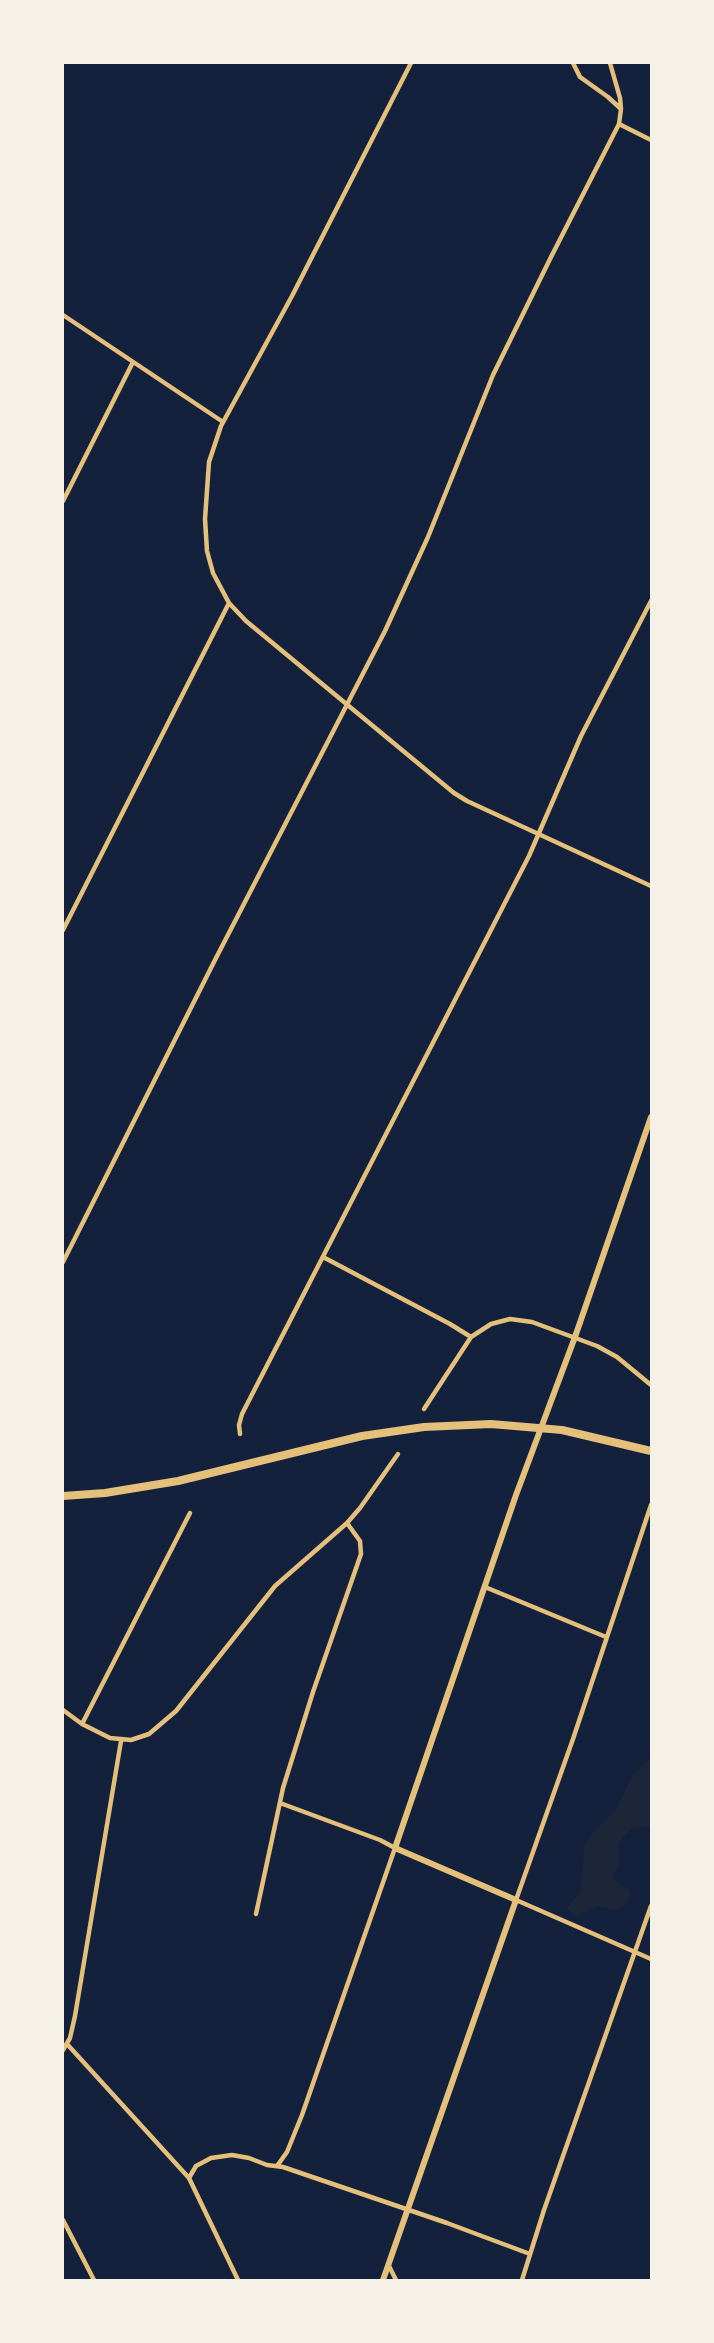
<!DOCTYPE html>
<html>
<head>
<meta charset="utf-8">
<style>
  body { margin:0 }
  #map { position:relative; width:714px; height:2343px; overflow:hidden; background:#14213d; font-family:"Asap Condensed",sans-serif }
  canvas { display:block }
  .frame { position:absolute; inset:0; border:64px solid #f6f1e7; pointer-events:none }
</style>
</head>
<body>
<div id="map">
<canvas width="714" height="2343"></canvas>
<div class="frame"></div>
</div>
<script>
const g = document.querySelector('canvas').getContext('2d');
g.lineJoin = 'round';
function paint(path, color) {
  g.fillStyle = color;
  g.fill(path, 'evenodd');
}
function toPath(rows) {
  const path = new Path2D();
  for (const r of rows) {
    path.moveTo(r[0], r[1]);
    for (let i = 2; i < r.length; i += 2) path.lineTo(r[i], r[i + 1]);
  }
  return path;
}
function trace(path, color, width, dash) {
  g.strokeStyle = color;
  g.lineWidth = width;
  g.lineCap = dash ? 'butt' : 'round';
  g.setLineDash(dash || []);
  g.stroke(path);
}
const green = toPath([
  [651,1757,651,1826,632,1829,624,1836,618,1846,619,1864,614,1873,613,1879,629,1890,630,1898,624,1906,616,1910,597,1906,579,1915,573,1914,568,1910,568,1906,581,1891,584,1846,593,1833,616,1810,633,1774]
]);
const minor = toPath([
  [411,63,292,296,221,426,209,462,205,519,207,551,213,573,229,603,246,621,454,793,467,801,651,886],
  [573,63,580,77,608,97,621,109],
  [619,124,651,140],
  [63,315,223,422],
  [63,501,133,362],
  [63,930,229,603],
  [323,1257,450,1324,471,1337],
  [63,1262,216,958,385,631,428,537,493,375,551,257,619,124,621,109,620,98,610,63],
  [424,1409,471,1337,491,1324,510,1319,532,1322,597,1346,617,1357,651,1385],
  [240,1434,239,1425,242,1414,529,856,581,736,651,601],
  [651,1505,573,1739,516,1900,651,1959],
  [485,1587,606,1637],
  [63,1710,82,1724,110,1738,131,1740,149,1734,176,1711,275,1586,347,1523,360,1508,398,1454],
  [82,1724,190,1513],
  [256,1914,283,1788,313,1692,361,1554,360,1541,347,1523],
  [67,2044,189,2178,238,2280],
  [63,2050,70,2038,75,2016,121,1741],
  [277,2166,287,2152,302,2115,395,1848,380,1840,280,1803],
  [189,2178,196,2166,211,2158,232,2155,249,2158,267,2165,283,2167,447,2223,530,2254],
  [63,2220,94,2280],
  [389,2266,396,2280],
  [522,2280,544,2210,651,1906]
]);
const tertiary = toPath([
  [383,2280,516,1900,395,1848,516,1495,575,1337,651,1117]
]);
const primary = toPath([
  [63,1496,105,1493,178,1481,362,1436,424,1427,491,1424,562,1430,651,1451]
]);
paint(green, '#1d2539');
trace(minor, '#e5c07b', 4.5);
trace(tertiary, '#e5c07b', 6);
trace(primary, '#e5c07b', 8);
</script>
</body>
</html>
